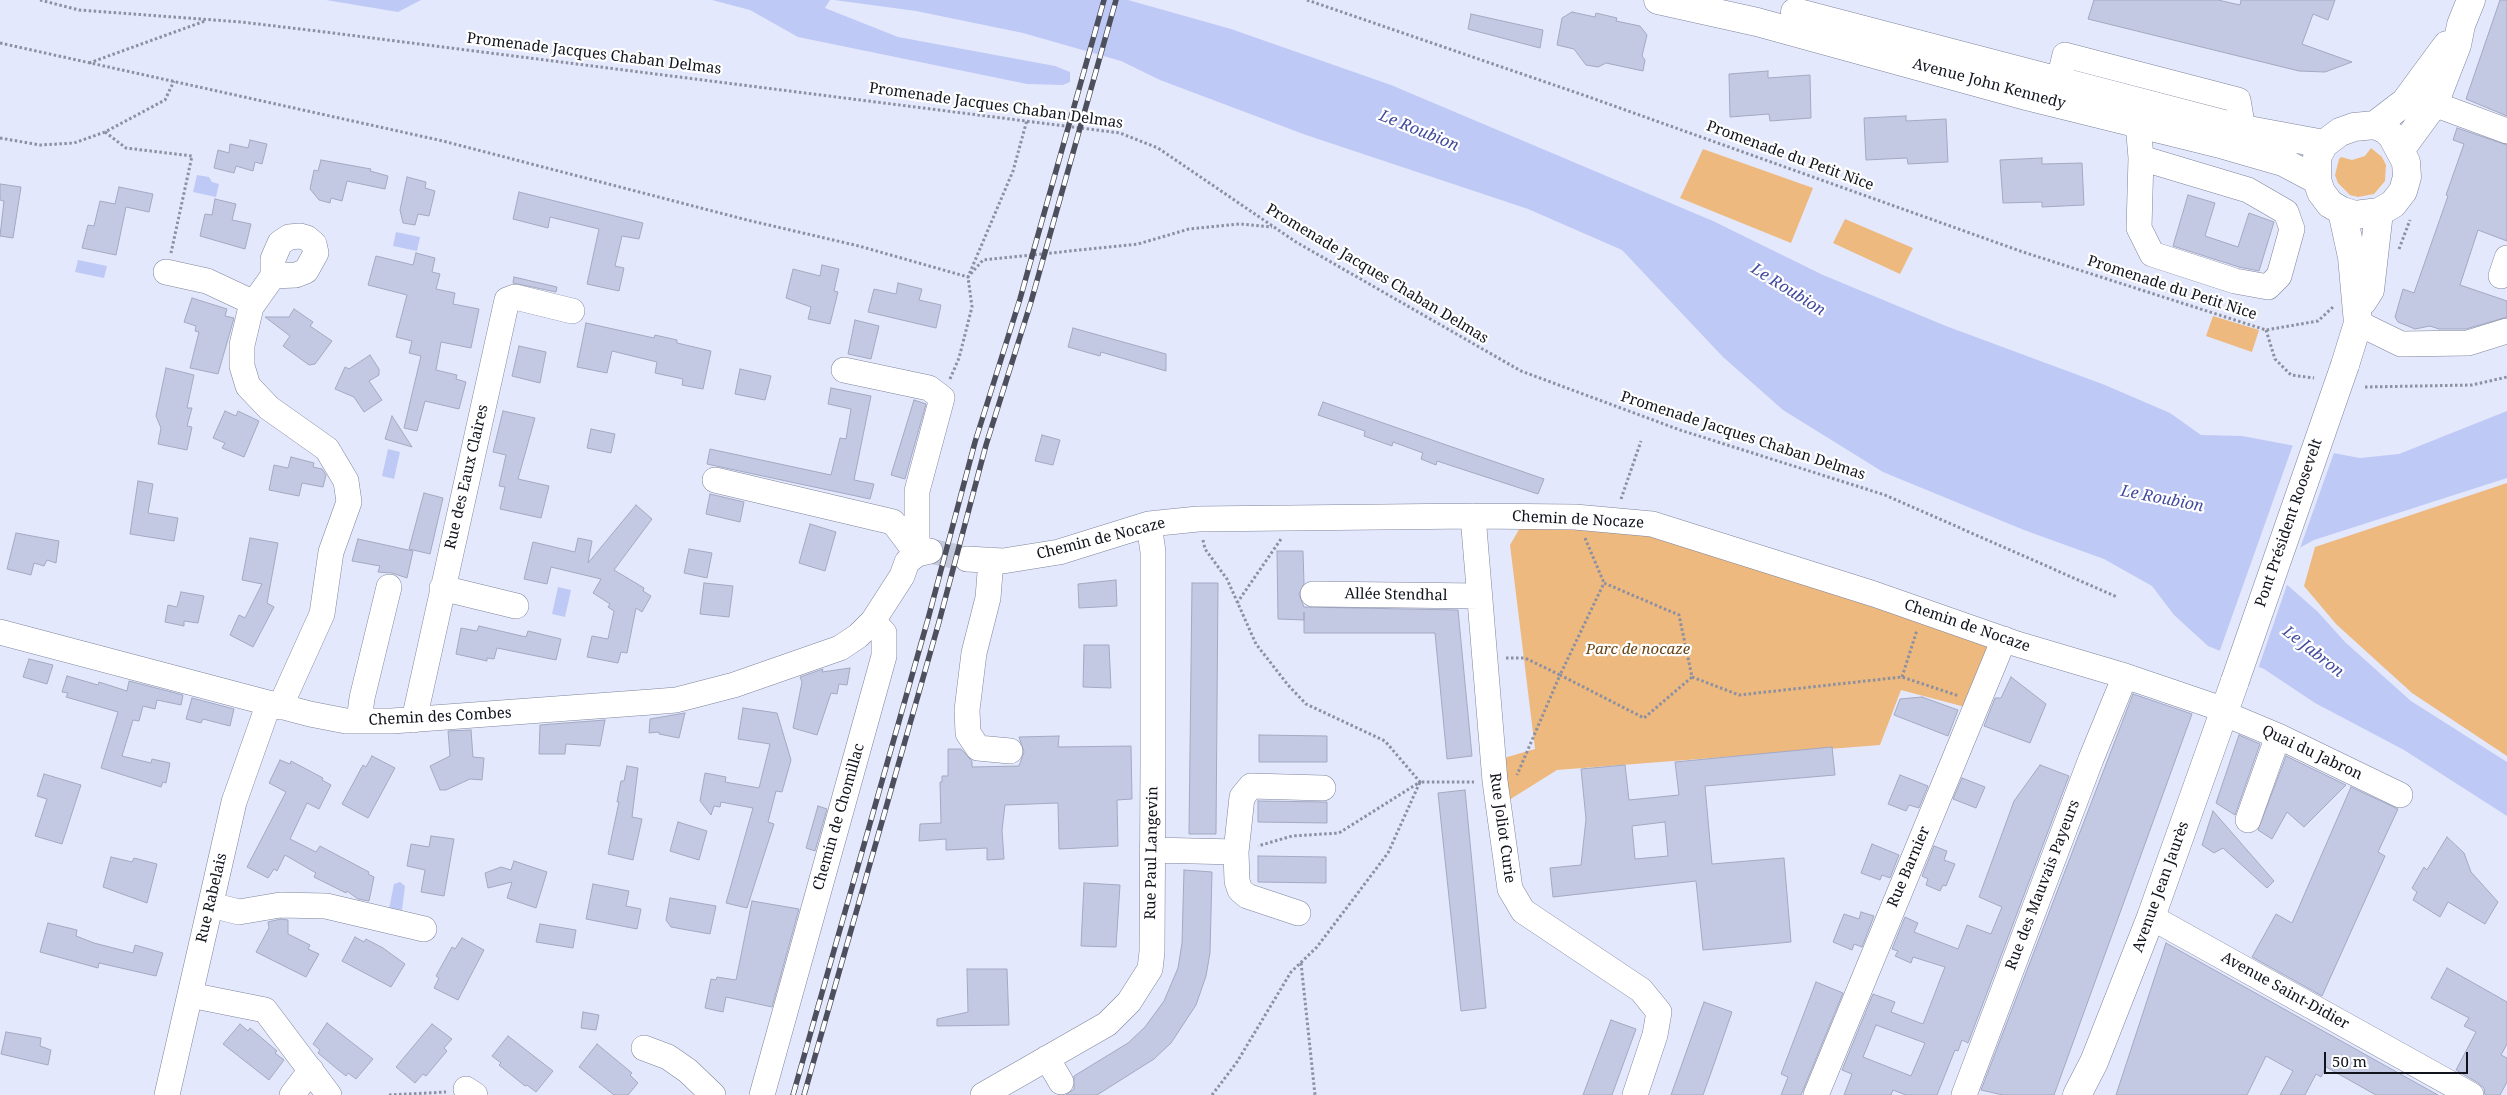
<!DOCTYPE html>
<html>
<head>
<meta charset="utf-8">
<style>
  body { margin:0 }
  #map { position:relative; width:2507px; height:1095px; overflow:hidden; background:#e3e8fd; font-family:"Noto Serif",serif }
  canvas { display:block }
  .scale { position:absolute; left:2324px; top:1052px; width:144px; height:22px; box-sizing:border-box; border:2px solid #11131c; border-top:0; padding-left:6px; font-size:15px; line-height:18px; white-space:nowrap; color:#11131c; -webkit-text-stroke:4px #fff; paint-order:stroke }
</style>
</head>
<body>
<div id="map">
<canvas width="2507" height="1095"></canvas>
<div class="scale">50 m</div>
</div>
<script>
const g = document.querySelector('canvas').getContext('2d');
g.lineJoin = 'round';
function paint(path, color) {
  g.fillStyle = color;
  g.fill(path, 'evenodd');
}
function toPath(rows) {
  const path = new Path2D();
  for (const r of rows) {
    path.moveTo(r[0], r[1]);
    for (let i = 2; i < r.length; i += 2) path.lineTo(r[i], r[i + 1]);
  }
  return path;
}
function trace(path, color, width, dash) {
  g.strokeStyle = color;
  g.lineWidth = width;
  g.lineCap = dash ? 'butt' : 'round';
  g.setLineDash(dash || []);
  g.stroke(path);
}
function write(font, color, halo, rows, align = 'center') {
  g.font = font + ' "Noto Serif",serif';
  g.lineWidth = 4.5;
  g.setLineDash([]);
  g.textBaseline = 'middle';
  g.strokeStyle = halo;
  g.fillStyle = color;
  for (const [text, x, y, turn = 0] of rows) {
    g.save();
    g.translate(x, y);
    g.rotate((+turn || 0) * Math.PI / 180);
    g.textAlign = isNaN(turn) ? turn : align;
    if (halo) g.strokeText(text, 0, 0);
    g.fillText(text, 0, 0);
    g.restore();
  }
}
const green = toPath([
  [2371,148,2382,157,2386,165,2385,181,2374,194,2358,197,2350,195,2338,183,2335,175,2339,159,2341,157,2352,160,2365,156],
  [1703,149,1813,188,1791,243,1680,198],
  [1845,219,1913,248,1900,274,1833,243],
  [2213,316,2259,330,2252,352,2206,336],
  [2507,483,2507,756,2412,693,2336,624,2304,586,2315,547],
  [1521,526,1626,527,1993,640,1965,707,1901,690,1880,745,1557,770,1509,800,1504,758,1535,749,1510,545]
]);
const water = toPath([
  [326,0,421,0,398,12],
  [712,0,830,0,825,8,898,37,1055,66,1070,72,1070,82,1063,85,1027,84,798,37,750,10],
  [834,0,1128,0,1231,29,1391,85,1713,221,1823,275,1946,326,2105,385,2170,413,2201,435,2242,436,2360,458,2399,454,2507,411,2507,478,2314,540,2281,558,2277,576,2318,612,2345,642,2411,701,2507,762,2507,816,2404,750,2315,703,2264,669,2208,646,2174,615,2152,586,2104,559,2024,530,1883,472,1783,410,1723,357,1622,250,1528,209,1306,135,1160,80,1121,61,1023,33,916,11],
  [197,175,209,177,212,182,219,184,216,197,193,192],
  [396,232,420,237,417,251,393,246],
  [78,260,107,266,104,278,75,272],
  [388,449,400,452,394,479,382,476],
  [558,587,571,590,565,617,552,614],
  [400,882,405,886,402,910,389,909,394,884]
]);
const pier = toPath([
  [2294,442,2335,450,2299,551,2283,560,2279,575,2288,582,2258,669,2219,653]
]);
const building = toPath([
  [2094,0,2218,0,2240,5,2241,0,2335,0,2328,20,2313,14,2302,44,2352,62,2325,72,2299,71,2088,19,2094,0],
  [2500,0,2507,0,2507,116,2466,99,2500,0],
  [1572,12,1595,17,1596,13,1617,18,1616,21,1640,26,1647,35,1642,56,1645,60,1643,71,1606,63,1598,67,1586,65,1574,49,1557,45,1562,18,1572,12],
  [1471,14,1543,30,1540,48,1468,29,1471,14],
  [1768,71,1768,78,1810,75,1811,118,1770,121,1769,114,1730,117,1729,74,1768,71],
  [1906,116,1906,121,1946,119,1948,162,1908,164,1907,158,1866,160,1864,118,1906,116],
  [2457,128,2507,145,2507,241,2478,230,2460,285,2507,301,2507,317,2466,329,2439,329,2430,326,2415,329,2398,322,2395,317,2403,289,2414,293,2448,196,2446,195,2464,144,2453,140,2457,128],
  [250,140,267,144,262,164,255,162,253,171,236,166,234,173,214,168,218,150,229,153,230,144,248,148,250,140],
  [2042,158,2042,164,2082,163,2084,205,2042,207,2042,202,2003,203,2000,160,2042,158],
  [321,160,371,169,370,171,388,176,385,189,347,181,342,201,331,198,330,203,319,200,310,189,314,170,318,171,321,160],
  [407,177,426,182,425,188,435,191,429,216,418,214,415,225,403,223,400,210,407,177],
  [0,184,21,187,13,238,0,236,4,201,0,200,0,184],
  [119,187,153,194,149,212,126,207,116,255,82,248,88,225,94,226,100,201,115,204,119,187],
  [519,192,643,223,639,239,622,236,615,266,624,268,619,291,587,284,599,229,550,217,548,228,513,219,519,192],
  [2188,195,2215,203,2205,236,2238,247,2249,213,2274,222,2259,271,2239,267,2173,246,2188,195],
  [215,199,236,204,232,220,251,224,245,249,200,236,205,214,212,215,215,199],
  [416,253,435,258,432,272,440,274,436,289,455,293,453,304,479,309,471,348,441,342,436,370,457,375,456,379,466,382,459,409,425,401,417,431,404,428,421,356,409,353,412,341,396,337,407,295,368,285,376,256,413,265,416,253],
  [822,265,839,269,834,291,838,292,830,324,808,319,811,307,786,298,793,269,820,276,822,265],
  [514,277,557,287,556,292,513,283,514,277],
  [898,283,922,289,919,300,941,305,936,328,868,312,874,289,896,294,898,283],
  [192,298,227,309,225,316,234,318,218,374,190,368,199,332,195,331,196,326,184,322,192,298],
  [294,309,313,322,310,326,332,341,315,364,309,365,283,346,290,336,265,317,289,317,294,309],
  [855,320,879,326,871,359,848,354,855,320],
  [586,323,654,338,655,335,677,340,677,343,711,351,703,389,682,385,683,379,655,373,657,362,612,351,607,373,577,367,586,323],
  [1073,328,1166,354,1166,371,1101,352,1100,356,1068,347,1073,328],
  [519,346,546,352,540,383,512,376,519,346],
  [370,355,379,369,379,375,369,381,382,400,364,412,354,397,335,389,345,367,349,369,370,355],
  [166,368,194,375,187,408,192,408,187,426,192,427,187,450,158,444,161,428,156,416,166,368],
  [740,369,771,376,765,400,735,394,740,369],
  [831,388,871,396,854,480,874,484,870,499,707,464,710,449,831,475,840,438,846,439,851,409,828,404,831,388],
  [914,400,926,404,905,479,891,475,914,400],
  [1323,402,1544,479,1538,494,1437,461,1436,465,1421,459,1423,453,1393,442,1392,446,1364,436,1365,431,1318,415,1323,402],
  [225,411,236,416,238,411,259,421,244,457,222,448,225,443,213,438,225,411],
  [503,411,535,418,518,479,549,486,541,518,500,509,505,487,499,486,506,455,493,452,503,411],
  [392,416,412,447,385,439,392,416],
  [591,429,615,434,611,453,587,448,591,429],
  [1042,435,1060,440,1053,465,1035,461,1042,435],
  [291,457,314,463,313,467,322,469,326,475,323,487,302,483,299,496,269,490,274,465,288,468,291,457],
  [138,481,153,484,148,513,178,518,174,541,130,534,138,481],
  [424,493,443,498,430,554,409,549,424,493],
  [710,494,744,502,740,522,706,514,710,494],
  [636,505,652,519,614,570,644,588,643,591,651,596,642,612,636,608,627,653,621,652,618,663,587,657,592,636,608,639,614,611,608,607,610,604,593,593,601,579,551,567,547,584,524,579,533,542,575,552,578,538,592,541,588,563,636,505],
  [810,524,836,532,825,571,799,563,810,524],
  [16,533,59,541,56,563,47,560,44,566,34,563,31,575,7,569,16,533],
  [250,538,278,543,267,603,274,607,253,647,230,635,239,615,245,618,262,584,242,580,250,538],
  [358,539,413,551,407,578,392,573,378,572,380,566,352,561,358,539],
  [689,549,712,553,707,578,684,573,689,549],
  [1277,551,1303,551,1304,584,1299,594,1304,607,1458,610,1472,756,1447,759,1435,633,1304,633,1304,612,1304,620,1278,619,1277,551],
  [1116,580,1117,606,1079,608,1078,584,1116,580],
  [704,583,733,586,729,617,700,614,704,583],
  [1192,583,1218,583,1216,834,1189,834,1192,583],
  [181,592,204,596,198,623,184,621,184,626,165,622,168,605,177,607,181,592],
  [479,626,526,637,528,631,561,639,556,660,497,648,494,659,487,658,487,661,456,654,461,628,477,631,479,626],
  [1084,645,1109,645,1111,688,1083,687,1084,645],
  [29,659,53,665,47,684,23,677,29,659],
  [850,668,847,685,839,684,837,694,831,693,817,735,793,728,802,682,800,677,823,669,822,672,850,668],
  [67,676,98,685,99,682,127,691,129,681,183,695,181,705,157,700,155,709,143,706,139,721,133,720,122,756,151,763,152,759,170,763,166,783,163,782,161,787,101,768,118,712,66,697,68,693,62,692,67,676],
  [2011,677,2046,704,2030,743,1984,726,1995,698,2001,698,2011,677],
  [2133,694,2192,714,2054,1095,2003,1095,1981,1090,2133,694],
  [1922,697,1958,710,1948,736,1894,715,1900,699,1922,697],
  [192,698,234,709,230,726,203,719,201,723,186,719,192,698],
  [743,708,777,713,791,760,782,792,776,791,768,822,774,824,747,908,726,903,753,808,721,802,720,807,714,806,711,815,700,801,705,773,726,777,725,782,759,788,770,744,738,739,743,708],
  [685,713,679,738,659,734,659,732,649,733,650,719,685,713],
  [605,720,600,746,566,744,565,754,539,754,540,725,605,720],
  [471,730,473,757,484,758,482,780,470,779,446,790,440,790,430,766,450,756,448,731,471,730],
  [1259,735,1327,736,1327,762,1259,762,1259,735],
  [2239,735,2260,744,2235,815,2216,803,2239,735],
  [1059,736,1058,747,1131,746,1132,799,1117,800,1118,846,1059,849,1058,803,1005,805,1002,830,1004,859,987,860,987,848,946,850,946,839,919,841,920,824,941,823,940,782,942,782,942,776,948,776,948,749,961,749,972,761,972,767,1019,766,1024,752,1019,737,1059,736],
  [1832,747,1835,775,1705,786,1712,864,1784,858,1791,942,1703,950,1696,881,1553,897,1550,868,1581,865,1586,819,1581,769,1625,765,1629,800,1679,795,1675,762,1832,747],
  [1665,822,1668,856,1635,859,1632,826,1665,822],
  [372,756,395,768,368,818,342,804,363,765,366,767,372,756],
  [2286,756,2346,785,2304,827,2287,812,2272,839,2258,830,2286,756],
  [280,760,290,764,291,761,323,778,322,780,331,785,319,809,307,803,290,839,316,852,320,846,369,872,368,874,374,877,369,901,358,899,347,891,346,893,314,877,316,873,285,855,277,871,274,869,268,878,247,867,286,792,269,783,280,760],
  [2040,765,2069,776,1968,1043,1962,1040,1958,1051,1955,1050,1937,1095,1906,1095,1893,1090,1891,1095,1844,1095,1852,1074,1842,1070,1873,994,1895,1002,1891,1012,1923,1024,1945,967,1913,957,1911,963,1895,956,1898,951,1892,949,1905,917,1918,923,1914,932,1958,949,1967,925,1991,934,2002,907,1979,897,2014,801,2040,765],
  [1876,1025,1925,1043,1911,1076,1863,1057,1876,1025],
  [627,766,638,768,632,817,642,819,633,860,608,854,619,802,617,802,621,781,624,781,627,766],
  [44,774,81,785,62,844,35,836,47,799,37,796,44,774],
  [1900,775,1928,786,1919,808,1909,805,1906,811,1888,804,1900,775],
  [1962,778,1985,787,1976,808,1953,799,1962,778],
  [2351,787,2398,809,2378,852,2385,856,2322,996,2252,957,2276,914,2292,923,2351,787],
  [1465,790,1486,1008,1461,1011,1438,793,1465,790],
  [1258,801,1327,802,1327,823,1258,822,1258,801],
  [818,806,827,809,815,851,806,848,818,806],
  [2213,811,2274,881,2267,888,2223,848,2214,853,2202,845,2213,811],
  [678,822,707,831,699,860,670,851,678,822],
  [431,836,454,839,444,896,421,892,425,870,407,866,411,844,429,847,431,836],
  [2447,837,2464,853,2471,872,2498,902,2485,924,2448,902,2440,917,2413,900,2417,892,2412,888,2424,867,2427,870,2447,837],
  [1872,844,1899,855,1890,878,1882,875,1880,880,1861,873,1872,844],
  [1934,846,1947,851,1944,860,1955,864,1946,886,1943,885,1940,891,1926,885,1928,879,1922,876,1934,846],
  [1258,856,1326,857,1326,883,1258,882,1258,856],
  [111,857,132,862,134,858,157,864,147,903,103,887,111,857],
  [514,861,547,872,536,908,507,898,512,882,488,888,485,873,501,867,511,870,514,861],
  [1184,870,1212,872,1210,953,1206,976,1196,1005,1171,1043,1154,1059,1097,1095,1066,1095,1074,1089,1074,1076,1128,1043,1145,1027,1164,1001,1178,968,1182,943,1184,870],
  [1084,883,1120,885,1116,947,1081,946,1084,883],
  [593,884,629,891,626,906,641,909,637,929,586,919,593,884],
  [670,898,716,906,710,934,671,927,666,920,670,898],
  [752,901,799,909,772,1007,726,997,723,1012,705,1008,711,979,716,980,717,977,736,980,752,901],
  [1861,912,1874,916,1862,947,1854,944,1852,950,1833,942,1844,914,1859,919,1861,912],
  [281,919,288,920,288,934,310,945,308,949,319,954,306,977,256,952,269,928,268,922,281,919],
  [48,923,77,930,76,936,94,943,133,953,135,945,163,953,156,976,99,963,98,968,40,952,48,923],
  [540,924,576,930,573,948,536,942,540,924],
  [355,937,364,942,366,939,383,948,405,964,391,987,342,961,355,937],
  [462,938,484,950,458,1000,434,988,439,978,436,976,452,947,455,949,462,938],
  [2166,943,2393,1070,2438,1095,2376,1095,2326,1067,2321,1077,2316,1074,2305,1095,2280,1095,2293,1071,2266,1056,2247,1095,2116,1095,2166,943],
  [2447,968,2507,1002,2507,1044,2501,1055,2507,1058,2507,1082,2500,1095,2485,1095,2484,1088,2478,1083,2456,1070,2476,1032,2464,1026,2469,1018,2431,998,2447,968],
  [967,969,1007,969,1009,1025,937,1026,937,1019,968,1012,967,969],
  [1816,982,1843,993,1801,1095,1781,1095,1788,1077,1781,1074,1816,982],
  [1704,1002,1732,1012,1712,1070,1703,1095,1671,1095,1704,1002],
  [583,1012,599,1015,596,1030,581,1028,583,1012],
  [1611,1020,1636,1029,1612,1095,1583,1095,1611,1020],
  [327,1023,373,1059,356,1079,348,1073,346,1076,336,1068,318,1053,320,1050,313,1044,327,1023],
  [240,1024,248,1031,250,1028,277,1051,275,1053,284,1060,269,1080,223,1044,240,1024],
  [432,1024,452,1039,444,1048,447,1051,426,1076,423,1074,415,1083,396,1067,432,1024],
  [6,1032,41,1038,40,1046,51,1050,48,1065,1,1054,6,1032],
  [508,1036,553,1071,536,1092,527,1085,525,1086,499,1065,501,1063,492,1056,508,1036],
  [597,1044,632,1073,630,1075,638,1083,628,1095,614,1095,579,1067,597,1044]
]);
const minorTunnel = toPath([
  [930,551,967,559]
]);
const path = toPath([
  [40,0,79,10,241,22,317,31,1120,133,1158,148,1296,242,1521,371,1680,430,1885,495,2117,597],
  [1307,0,1589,97,2023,252,2266,330,2318,321,2333,307],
  [0,43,443,141,747,220,859,246,968,277,1013,171,1027,120],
  [89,63,205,21],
  [105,132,126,148,192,156,171,253],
  [0,138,40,145,74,143,105,132,165,100,174,81],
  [2399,249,2410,220],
  [2266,330,2275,359,2291,375,2314,378],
  [950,379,959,358,972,307,968,277,983,260,1138,244,1189,229,1240,224,1272,227],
  [2365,387,2472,385,2507,377],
  [1621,499,1641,441],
  [1585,538,1604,583],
  [1203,540,1205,549,1227,579,1256,644,1288,685,1306,704,1385,741,1420,782,1339,833,1292,836,1258,846],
  [1237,603,1281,539],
  [1506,658,1525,658,1560,675,1604,583,1679,615,1692,677,1644,718,1560,675,1517,775],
  [1692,677,1739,695,1902,677,1959,696],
  [1902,677,1917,630],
  [1301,963,1315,1095],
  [389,1095,446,1092],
  [1212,1095,1237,1062,1291,972,1317,947,1388,853,1420,782,1474,782]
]);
const minor = toPath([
  [2059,80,2065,55,2238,100,2243,129],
  [2434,104,2507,131],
  [2138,123,2141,158,2139,228,2152,254,2235,281,2268,287,2279,276,2292,229,2286,212,2248,190,2141,158],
  [166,272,207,281,254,303],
  [273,276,273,259,280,243,289,237,300,236,307,238,314,244,316,253,306,271,296,275,273,276,251,307,242,345,242,366,248,386,269,408,327,449,346,481,349,502,331,552,322,614,280,707],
  [2501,276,2507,258],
  [2358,323,2401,344,2468,343,2507,331],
  [844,370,929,388,942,398,917,491,917,554],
  [715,480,893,522,917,554],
  [1473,516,1495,781,1510,889,1523,911,1641,990,1659,1012,1655,1035,1635,1095],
  [967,559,1003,561,1059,552,1149,524,1198,519,1473,516,1575,517,1652,524,1874,594,2017,644,2125,676,2225,710],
  [991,560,988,598,974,653,967,710,968,733,978,748,1010,751],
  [442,588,516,606],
  [1313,594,1479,596],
  [0,632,310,714,346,721,392,721,651,702,676,700,734,685,840,648,858,636,873,621,902,576,907,562,917,554,930,551],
  [2223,713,2278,736,2400,795],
  [414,720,507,300,515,297,572,311],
  [359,721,362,698,389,587],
  [2248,820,2278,736],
  [1152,850,1236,852,1242,797,1251,786,1323,788],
  [1236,852,1237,881,1240,890,1247,896,1298,913],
  [211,905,239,912,280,905,326,906,424,929],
  [2151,917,2471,1095],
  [190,995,265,1010,329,1095],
  [644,1048,668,1057,688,1071,713,1095],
  [1047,1058,1061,1082],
  [466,1089,475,1095],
  [167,1095,234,802,269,703],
  [292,1095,311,1070],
  [762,1095,884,656,884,633,873,621],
  [983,1095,1107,1024,1129,1002,1150,969,1152,952,1153,763,1153,552,1149,524],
  [1816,1095,2004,639],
  [1964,1095,2091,759,2125,676]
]);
const major = toPath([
  [1658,0,1757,22,2030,97,2224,145,2283,162,2317,180],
  [1795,12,2243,129,2324,144],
  [2375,125,2386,130,2392,136,2406,162,2407,177,2403,191,2393,204,2379,212,2355,215,2342,211,2330,204,2321,192,2317,180,2317,157,2324,144,2340,132,2354,127,2375,125],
  [2375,125,2405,102,2447,45],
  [2401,149,2434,104,2457,45,2461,25,2471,0],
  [2342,211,2352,257,2358,323,2345,365],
  [2363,301,2370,290,2379,212],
  [2077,1095,2094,1062,2151,917,2235,681]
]);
const rail = toPath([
  [793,1095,928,619,975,442,1020,299,1104,0],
  [804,1095,939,622,986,445,1031,302,1116,0]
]);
const majorBridge = toPath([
  [2235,681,2345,365]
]);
const streetNames = [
  ["Promenade Jacques Chaban Delmas",594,54,7],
  ["Avenue John Kennedy",1989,84,15],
  ["Promenade Jacques Chaban Delmas",996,106,8],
  ["Promenade du Petit Nice",1790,156,20],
  ["Promenade Jacques Chaban Delmas",1377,274,31],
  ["Promenade du Petit Nice",2172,288,18],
  ["Promenade Jacques Chaban Delmas",1743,436,18],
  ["Rue des Eaux Claires",467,477,-77],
  ["Chemin de Nocaze",1578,520,3],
  ["Pont Président Roosevelt",2289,523,-71],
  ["Chemin de Nocaze",1101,539,-14],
  ["Allée Stendhal",1396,595,1],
  ["Chemin de Nocaze",1967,626,19],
  ["Chemin des Combes",440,717,-3],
  ["Quai du Jabron",2312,753,25],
  ["Chemin de Chomillac",839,817,-74],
  ["Rue Joliot Curie",1502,828,82],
  ["Rue Paul Langevin",1152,853,-89],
  ["Rue Barnier",1909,867,-67],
  ["Rue des Mauvais Payeurs",2043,885,-69],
  ["Avenue Jean Jaurès",2161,887,-70],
  ["Rue Rabelais",212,898,-77],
  ["Avenue Saint-Didier",2285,991,29]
];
const parkNames = [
  ["Parc de nocaze",1638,650]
];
const waterNames = [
  ["Le Roubion",1419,131,22],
  ["Le Roubion",1788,290,32],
  ["Le Roubion",2162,499,11],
  ["Le Jabron",2313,652,38]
];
paint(green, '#edb97f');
paint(water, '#bfc9f5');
paint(pier, '#e3e8fd');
paint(building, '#c3c9e3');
trace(building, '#a4a9c2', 1);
trace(minorTunnel, '#c4c8db', 25, [25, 12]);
trace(minor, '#7e849b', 26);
trace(major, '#7e849b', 29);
trace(path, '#8c90a0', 3, [2.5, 2.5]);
trace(minor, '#fff', 25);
trace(major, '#fff', 28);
trace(rail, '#4d505c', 5.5);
trace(rail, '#fff', 4, [11]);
trace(majorBridge, '#7e849b', 29, []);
trace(majorBridge, '#fff', 28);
write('15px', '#11131c', '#fff', streetNames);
write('italic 15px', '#6a4413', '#fff', parkNames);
write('italic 16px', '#424a9d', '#fff', waterNames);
</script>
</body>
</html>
